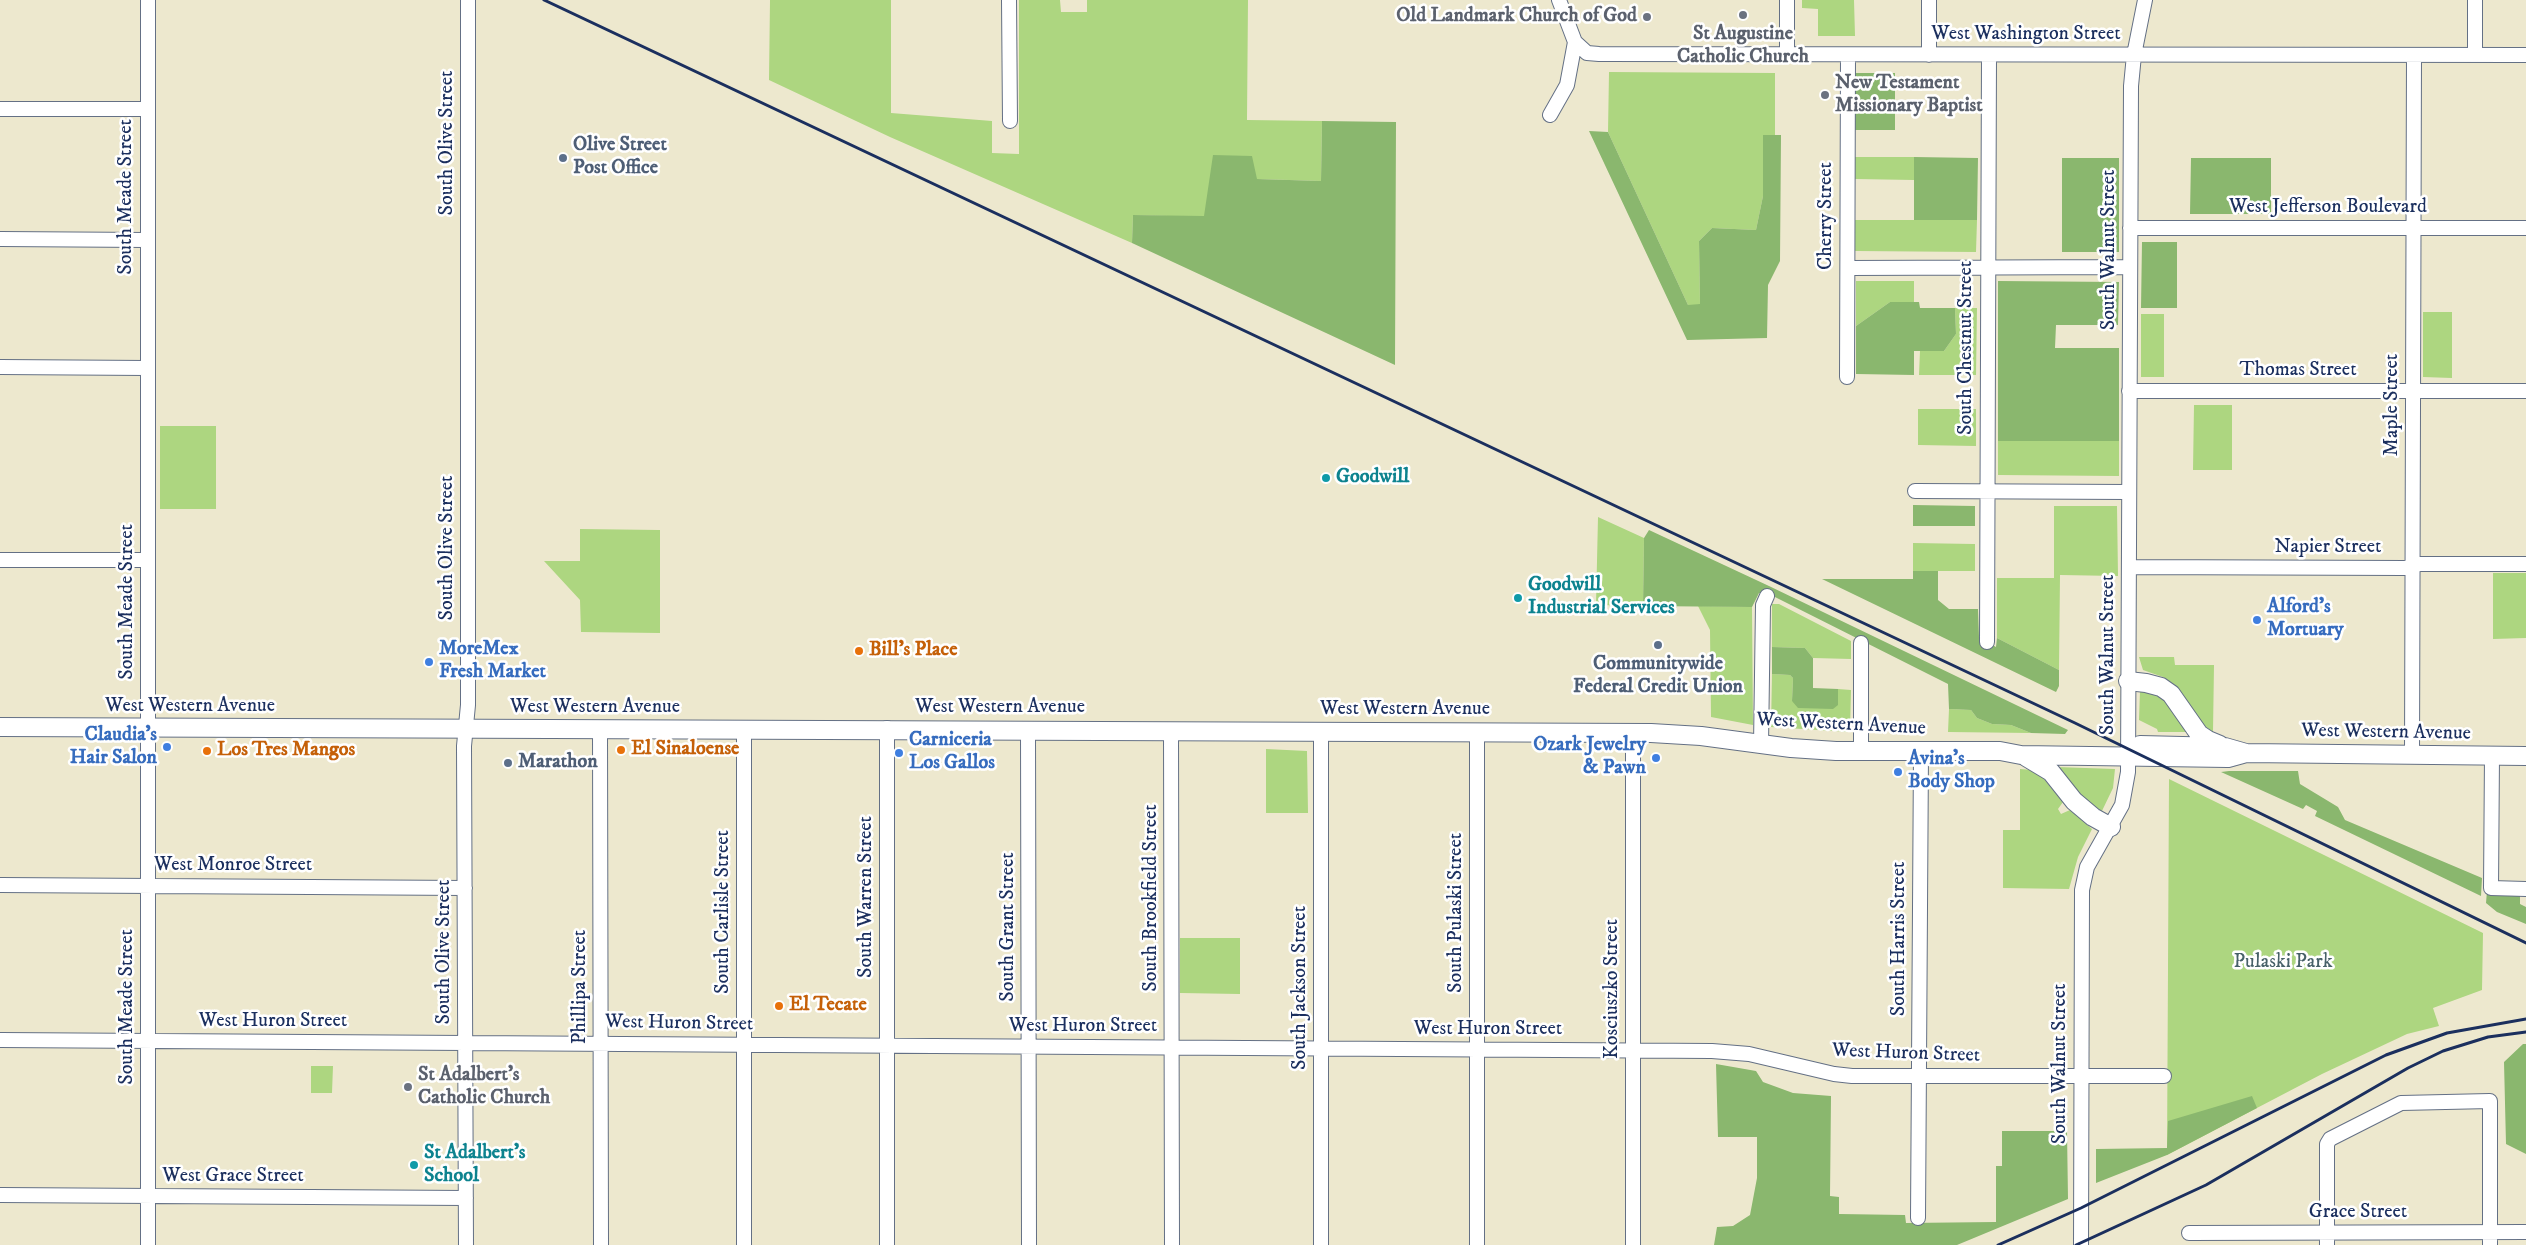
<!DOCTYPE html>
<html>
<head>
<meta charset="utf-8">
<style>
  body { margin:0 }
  canvas { display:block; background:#ede8ce }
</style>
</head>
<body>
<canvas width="2526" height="1245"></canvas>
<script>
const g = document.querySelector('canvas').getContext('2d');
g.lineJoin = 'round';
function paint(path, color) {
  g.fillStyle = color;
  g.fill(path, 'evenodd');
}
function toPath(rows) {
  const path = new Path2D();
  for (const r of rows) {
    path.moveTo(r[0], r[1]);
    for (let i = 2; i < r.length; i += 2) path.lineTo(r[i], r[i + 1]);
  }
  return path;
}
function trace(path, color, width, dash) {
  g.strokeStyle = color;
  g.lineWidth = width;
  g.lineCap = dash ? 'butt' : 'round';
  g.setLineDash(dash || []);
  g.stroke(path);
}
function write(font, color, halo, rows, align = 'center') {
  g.font = font + ' "IM FELL DW Pica",serif';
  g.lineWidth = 5;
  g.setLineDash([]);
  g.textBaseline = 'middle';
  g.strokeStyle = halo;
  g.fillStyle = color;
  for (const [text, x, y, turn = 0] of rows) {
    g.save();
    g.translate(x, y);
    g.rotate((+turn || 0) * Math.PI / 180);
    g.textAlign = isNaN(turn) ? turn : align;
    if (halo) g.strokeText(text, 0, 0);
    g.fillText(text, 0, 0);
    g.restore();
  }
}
const green = toPath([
  [770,0,891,0,891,113,992,121,992,153,1019,154,1019,0,1060,0,1061,12,1087,12,1087,0,1248,0,1247,120,1322,121,1321,181,1257,179,1204,217,1133,215,1132,243,890,137,769,80],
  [1802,0,1854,0,1855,36,1818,36,1818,9,1802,8],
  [1609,72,1775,73,1775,135,1763,136,1763,196,1756,230,1712,228,1699,241,1700,305,1688,305,1608,132],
  [1855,157,1914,157,1914,180,1855,179],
  [1855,220,1977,220,1976,252,1855,251],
  [1856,281,1914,281,1914,302,1890,302,1856,326],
  [1955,308,1977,308,1976,375,1919,375,1920,351,1944,351,1956,334],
  [2423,312,2452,312,2452,378,2423,377],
  [2141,314,2164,314,2164,377,2141,377],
  [2194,405,2232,405,2232,470,2193,470],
  [1918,409,1976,409,1976,446,1918,445],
  [160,426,216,426,216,509,160,509],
  [1998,441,2119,441,2119,476,1998,475],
  [2054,506,2117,506,2118,576,2060,575,2059,670,1997,638,1997,578,2054,578],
  [1598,517,1644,538,1643,606,1596,605],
  [580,529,660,530,660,633,581,632,580,600,544,561,580,561],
  [1913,543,1975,544,1975,571,1913,571],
  [2493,573,2526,573,2526,638,2493,639],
  [1772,604,1779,604,1851,641,1851,659,1813,658,1805,648,1772,647],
  [1698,606,1752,607,1753,725,1711,717,1710,630],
  [2139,657,2174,657,2175,665,2214,665,2213,732,2201,723,2182,693,2175,685,2163,677,2143,670],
  [1772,674,1790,675,1793,678,1792,701,1838,705,1838,689,1851,690,1850,732,1771,727],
  [2144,690,2151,691,2165,699,2188,732,2158,732,2157,729,2139,720,2140,691],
  [1949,709,1971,710,1977,718,1992,724,2011,725,2031,733,1948,732],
  [1266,749,1307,751,1308,813,1266,813],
  [2056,767,2115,769,2113,788,2101,813,2086,803],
  [2020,769,2033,770,2039,773,2063,802,2058,809,2061,814,2070,810,2092,829,2078,857,2069,889,2003,888,2003,830,2020,830],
  [2169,779,2483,933,2482,990,2433,1008,2439,1026,2407,1034,2322,1074,2167,1155],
  [1180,938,1240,938,1240,994,1180,993],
  [311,1066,333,1066,332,1093,311,1093]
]);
const forest = toPath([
  [1855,73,1895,73,1895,130,1855,130],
  [1322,121,1396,122,1395,365,1132,243,1133,215,1204,216,1213,155,1252,156,1257,179,1321,181],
  [1589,131,1608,132,1688,305,1700,304,1699,241,1712,228,1756,230,1763,196,1763,135,1781,135,1780,261,1768,285,1767,338,1687,340],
  [1914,157,1978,158,1977,220,1914,220],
  [2062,158,2119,158,2119,252,2062,252],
  [2191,158,2271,158,2271,214,2190,214],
  [2142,242,2177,242,2177,308,2141,308],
  [1998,281,2119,282,2118,325,2056,325,2055,348,2119,348,2119,441,1998,441],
  [1890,302,1919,302,1920,308,1955,308,1956,334,1944,351,1914,351,1914,375,1856,374,1856,326],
  [1913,505,1975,506,1975,526,1913,526],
  [1649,530,1769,586,2068,730,2065,734,2031,733,2011,725,1992,724,1977,718,1971,710,1949,709,1948,684,1767,593,1759,593,1752,607,1643,606,1644,538],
  [1913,571,1938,571,1938,600,1949,609,1978,609,1979,637,1996,647,1997,638,2059,670,2059,686,2056,692,1822,579,1913,579],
  [1772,647,1805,648,1813,658,1813,688,1838,689,1838,705,1833,709,1798,708,1792,701,1793,678,1790,675,1772,674],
  [2229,771,2298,771,2300,784,2338,807,2345,820,2482,878,2481,896,2315,816,2317,811,2306,805,2303,809,2221,772],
  [2487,891,2520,893,2520,904,2526,907,2526,924,2497,912,2486,903],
  [2523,1044,2526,1044,2526,1154,2506,1144,2504,1062],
  [1716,1064,1756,1071,1763,1082,1793,1093,1831,1096,1830,1196,1839,1197,1839,1214,1905,1215,1906,1223,1996,1222,1996,1166,2002,1166,2002,1131,2067,1131,2068,1199,1957,1245,1714,1245,1717,1227,1733,1226,1750,1215,1757,1178,1757,1137,1718,1137],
  [2252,1096,2257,1108,2167,1155,2096,1183,2096,1149,2167,1148,2168,1121]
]);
const minor = toPath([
  [148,0,148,1245],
  [1009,0,1010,121],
  [1559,0,1575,42,1587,53,1599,54,2526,55],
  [1787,0,1787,55],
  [1929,0,1929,55],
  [2475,0,2475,55],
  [0,109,147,109],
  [1550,115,1567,85,1575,42],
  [2130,228,2526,228],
  [0,239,147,240],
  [1848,268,2130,267],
  [0,367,147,368],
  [1847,377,1848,55],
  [2129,391,2526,391],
  [1915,491,2129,492],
  [0,560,148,560],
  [2129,567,2405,568,2420,564,2526,564],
  [1987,642,1989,55],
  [600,729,601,1245],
  [1028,729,1029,1245],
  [1171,730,1172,1245],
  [1321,731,1321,1245],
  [1761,745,1763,605,1767,596],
  [1861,751,1861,643],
  [2412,755,2414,55],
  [2492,755,2491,888,2526,889],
  [0,885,465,888],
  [0,1040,1712,1051,1749,1054,1834,1074,1852,1076,2164,1076],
  [0,1195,466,1198],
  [1918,1218,1921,752],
  [2189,1233,2526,1232],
  [466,1245,464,746,468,705,468,0],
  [744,1245,744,729],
  [887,1245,887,728],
  [1477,1245,1477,732],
  [1633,1245,1633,733],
  [2081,1245,2082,890,2087,867,2122,805,2128,772,2131,86,2134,55,2145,0],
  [2327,1245,2327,1144,2330,1139,2401,1103,2490,1101,2490,1245]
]);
const major = toPath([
  [2128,681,2146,683,2161,687,2171,694,2199,734,2208,740,2220,745],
  [0,727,1651,733,1701,736,1791,748,1836,751,2000,751,2021,755,2228,758,2246,753],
  [2140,745,2225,747,2246,753,2526,756],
  [2026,757,2051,772,2074,801,2093,817,2111,827]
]);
const rail = toPath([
  [544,0,2075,723,2526,943],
  [1998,1245,2081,1208,2386,1055,2447,1033,2526,1019],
  [2076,1245,2206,1185,2408,1068,2443,1051,2488,1037,2526,1032]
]);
const markers = [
  [1743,15,5,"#6b7280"],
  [1647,17,5,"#6b7280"],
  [1825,95,5,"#6b7280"],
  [563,158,5,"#5c6f8a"],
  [1326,478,5,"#0f9aa8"],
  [1518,598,5,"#0f9aa8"],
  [2257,620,5,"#3f7fe0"],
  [1658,645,5,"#5c6f8a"],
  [859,651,5,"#e8710a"],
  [429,662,5,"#3f7fe0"],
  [167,747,5,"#3f7fe0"],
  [621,750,5,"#e8710a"],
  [207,751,5,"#e8710a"],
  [899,753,5,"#3f7fe0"],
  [1656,758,5,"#3f7fe0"],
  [508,763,5,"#5c6f8a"],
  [1898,772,5,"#3f7fe0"],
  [779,1006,5,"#e8710a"],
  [408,1087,5,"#6b7280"],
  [414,1165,5,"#0f9aa8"]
];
const worshipNames = [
  ["Old Landmark Church of God",1637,17,"right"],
  ["St Augustine",1743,35,"center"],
  ["Catholic Church",1743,58,"center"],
  ["New Testament",1835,84],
  ["Missionary Baptist",1835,107],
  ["St Adalbert's",418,1076],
  ["Catholic Church",418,1099]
];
const streetNames = [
  ["West Washington Street",2026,35],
  ["South Olive Street",448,143,-90],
  ["South Meade Street",127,197,-90],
  ["West Jefferson Boulevard",2328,208],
  ["Cherry Street",1827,216,-90],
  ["South Walnut Street",2110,250,-90],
  ["South Chestnut Street",1967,348,-90],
  ["Thomas Street",2298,371],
  ["Maple Street",2393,405,-90],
  ["South Olive Street",448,548,-90],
  ["Napier Street",2328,548],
  ["South Meade Street",128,602,-90],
  ["South Walnut Street",2109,655,-90],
  ["West Western Avenue",190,707],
  ["West Western Avenue",595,708],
  ["West Western Avenue",1000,708],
  ["West Western Avenue",1405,710],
  ["West Western Avenue",1841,725,3],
  ["West Western Avenue",2386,733,1],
  ["West Monroe Street",233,866],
  ["South Warren Street",867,897,-90],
  ["South Brookfield Street",1152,898,-90],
  ["South Carlisle Street",724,912,-90],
  ["South Pulaski Street",1457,913,-90],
  ["South Grant Street",1009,927,-90],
  ["South Harris Street",1900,939,-90],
  ["South Olive Street",445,952,-90],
  ["Phillipa Street",581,987,-90],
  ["South Jackson Street",1301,988,-90],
  ["Kosciuszko Street",1613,989,-90],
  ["South Meade Street",128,1007,-90],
  ["West Huron Street",273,1022],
  ["West Huron Street",679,1024,1],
  ["West Huron Street",1083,1027],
  ["West Huron Street",1488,1030],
  ["West Huron Street",1906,1054,2],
  ["South Walnut Street",2061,1064,-90],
  ["West Grace Street",233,1177],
  ["Grace Street",2358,1213]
];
const serviceNames = [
  ["Olive Street",573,146],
  ["Post Office",573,169],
  ["Communitywide",1658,665,"center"],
  ["Federal Credit Union",1658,688,"center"],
  ["Marathon",518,763]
];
const cultureNames = [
  ["Goodwill",1336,478],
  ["Goodwill",1528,586],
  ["Industrial Services",1528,609],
  ["St Adalbert's",424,1154],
  ["School",424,1177]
];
const shopNames = [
  ["Alford's",2267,608],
  ["Mortuary",2267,631],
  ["MoreMex",439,650],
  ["Fresh Market",439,673],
  ["Claudia's",157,736,"right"],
  ["Hair Salon",157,759,"right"],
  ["Carniceria",909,741],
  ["Los Gallos",909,764],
  ["Ozark Jewelry",1646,746,"right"],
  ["& Pawn",1646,769,"right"],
  ["Avina's",1908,760],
  ["Body Shop",1908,783]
];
const foodNames = [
  ["Bill's Place",869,651],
  ["El Sinaloense",631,750],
  ["Los Tres Mangos",217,751],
  ["El Tecate",789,1006]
];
const parkNames = [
  ["Pulaski Park",2283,963]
];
paint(green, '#add680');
paint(forest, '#8ab76e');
trace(minor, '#647085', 16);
trace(major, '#647085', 20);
trace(minor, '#fff', 14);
trace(major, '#fff', 18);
trace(rail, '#1b2f5e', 3);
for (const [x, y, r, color] of markers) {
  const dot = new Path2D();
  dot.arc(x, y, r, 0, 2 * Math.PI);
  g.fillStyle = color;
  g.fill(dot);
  trace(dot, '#fff', 2);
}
write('bold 20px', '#5b616d', '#fff', worshipNames, 'left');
write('20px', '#1b2f5e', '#fff', streetNames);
write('bold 20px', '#4e5e75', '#fff', serviceNames, 'left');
write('bold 20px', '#0d838f', '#fff', cultureNames, 'left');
write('bold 20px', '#366cbe', '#fff', shopNames, 'left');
write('bold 20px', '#c56008', '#fff', foodNames, 'left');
write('20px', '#476168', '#fff', parkNames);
</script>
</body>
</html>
